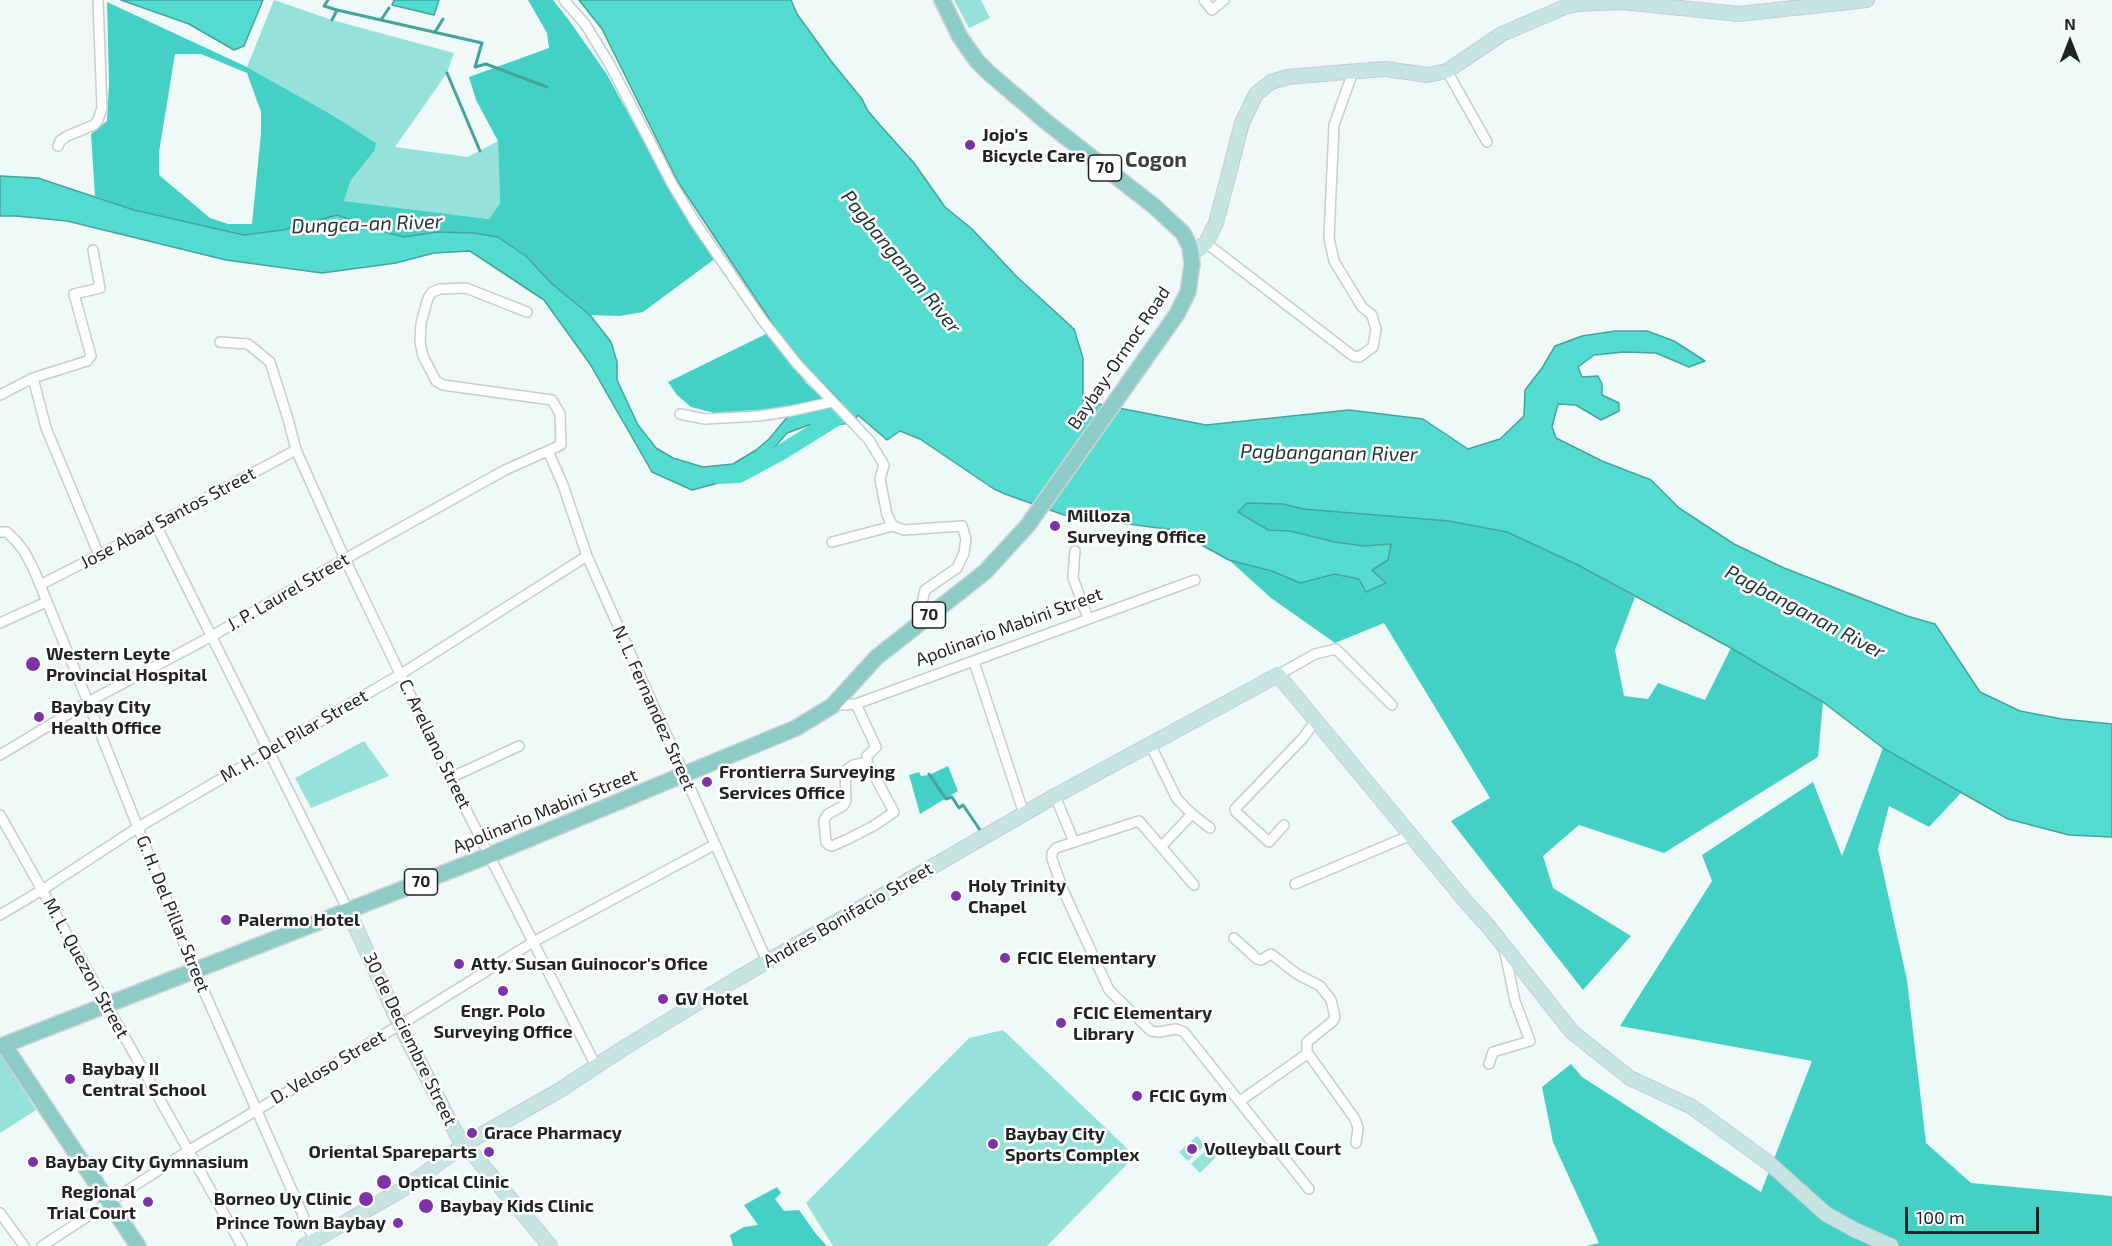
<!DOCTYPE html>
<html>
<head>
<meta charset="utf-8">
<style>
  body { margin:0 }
  #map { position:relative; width:2112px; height:1246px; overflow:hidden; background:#eef9f8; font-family:"Exo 2",sans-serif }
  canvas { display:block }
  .north { position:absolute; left:2040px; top:12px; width:60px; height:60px; -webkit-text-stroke:4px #fff; paint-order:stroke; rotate:0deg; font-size:16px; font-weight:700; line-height:24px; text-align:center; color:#1f2323 }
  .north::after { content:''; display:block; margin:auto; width:21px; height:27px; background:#1f2323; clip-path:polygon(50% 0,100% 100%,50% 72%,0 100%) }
  .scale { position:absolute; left:1905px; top:1207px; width:134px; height:27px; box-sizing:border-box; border:3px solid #1f2323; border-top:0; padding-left:8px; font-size:18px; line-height:21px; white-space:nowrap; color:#1f2323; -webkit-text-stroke:4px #fff; paint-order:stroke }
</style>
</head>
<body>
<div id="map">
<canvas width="2112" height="1246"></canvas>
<div class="north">N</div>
<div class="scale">100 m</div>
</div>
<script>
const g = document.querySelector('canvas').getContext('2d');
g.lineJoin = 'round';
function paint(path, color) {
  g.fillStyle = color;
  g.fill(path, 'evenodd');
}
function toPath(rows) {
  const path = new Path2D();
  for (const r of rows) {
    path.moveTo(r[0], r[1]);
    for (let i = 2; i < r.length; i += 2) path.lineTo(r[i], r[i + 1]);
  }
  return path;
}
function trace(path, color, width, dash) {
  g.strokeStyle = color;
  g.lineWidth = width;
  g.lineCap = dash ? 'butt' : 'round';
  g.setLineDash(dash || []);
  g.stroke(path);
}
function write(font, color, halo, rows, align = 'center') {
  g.font = font + ' "Exo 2",sans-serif';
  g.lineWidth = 5;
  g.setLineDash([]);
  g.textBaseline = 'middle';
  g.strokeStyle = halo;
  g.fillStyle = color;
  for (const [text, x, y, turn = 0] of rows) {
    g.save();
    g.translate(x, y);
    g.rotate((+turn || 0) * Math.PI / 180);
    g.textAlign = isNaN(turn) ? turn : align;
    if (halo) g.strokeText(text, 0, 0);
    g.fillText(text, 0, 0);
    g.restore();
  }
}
const green = toPath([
  [274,0,332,20,454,53,447,73,395,147,468,157,498,141,500,203,489,219,344,201,351,180,375,150,376,143,334,116,247,67],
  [954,0,981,0,990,18,969,28],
  [364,741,389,776,311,808,295,778],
  [1003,1030,1135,1156,1047,1246,833,1246,806,1203,969,1038],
  [0,1053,36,1110,0,1133],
  [1197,1136,1205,1145,1188,1161,1179,1152],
  [1209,1147,1217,1156,1200,1173,1191,1164]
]);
const forest = toPath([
  [528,0,553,0,568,19,606,73,674,196,716,258,643,312,620,316,590,315,551,283,527,257,498,237,474,233,437,232,404,237,377,230,337,215,283,230,244,235,134,210,95,196,91,134,107,121,109,83,107,2,247,67,334,116,376,143,375,150,351,180,344,201,489,219,500,203,498,141,476,100,469,77,549,48,547,33],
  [175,54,201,54,247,73,261,112,261,133,252,224,228,224,210,218,159,175,159,152],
  [768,333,806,383,825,400,784,408,714,413,691,407,677,395,668,382],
  [1247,503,1283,504,1303,509,1449,521,1507,532,1578,565,1635,597,1615,650,1624,696,1648,699,1658,683,1705,700,1731,648,1823,702,1818,757,1664,853,1579,825,1543,856,1553,888,1631,936,1583,990,1451,821,1490,798,1384,623,1335,643,1271,598,1229,560,1272,571,1300,583,1335,574,1359,579,1388,560,1390,544,1364,546,1335,542,1290,531,1268,530,1238,512],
  [1883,748,1962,792,1929,827,1889,806,1878,849,1907,980,1926,1143,1971,1183,2112,1196,2112,1246,1586,1246,1599,1243,1553,1142,1542,1087,1571,1064,1582,1077,1761,1192,1812,1061,1620,1026,1712,881,1702,855,1813,782,1842,856],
  [948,766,958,791,920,814,909,775,919,772,921,776,929,775],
  [777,1187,781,1193,775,1199,784,1211,799,1210,816,1234,827,1246,733,1246,730,1235,744,1227,758,1225,744,1205]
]);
const water = toPath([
  [121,0,263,0,244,46,234,50,189,24,121,0],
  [394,0,439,0,434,15,392,5,394,0],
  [579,0,791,0,797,14,831,61,862,99,868,111,879,124,914,163,945,207,972,229,1016,276,1074,329,1083,358,1083,401,1206,425,1349,410,1423,419,1468,449,1500,439,1524,416,1525,390,1542,368,1555,346,1582,336,1615,331,1647,331,1674,341,1705,361,1689,367,1656,353,1624,352,1594,355,1578,367,1582,377,1598,376,1602,384,1602,395,1619,403,1619,411,1601,420,1576,405,1558,404,1552,427,1556,438,1602,461,1651,480,1679,508,1734,544,1784,568,1907,616,1935,624,1980,692,2020,711,2062,719,2112,724,2112,837,2069,835,2008,819,1883,748,1823,702,1731,648,1578,565,1507,532,1449,521,1303,509,1283,504,1247,503,1238,512,1268,530,1290,531,1335,542,1364,546,1391,544,1388,560,1372,570,1386,583,1366,592,1359,579,1335,574,1300,583,1272,571,1229,560,1174,530,1067,516,1005,494,994,489,920,439,900,431,887,440,858,415,854,421,844,424,809,425,787,433,767,456,733,479,692,490,652,472,590,364,544,300,470,251,434,253,396,263,322,273,226,260,67,221,16,216,0,216,0,176,38,178,134,210,244,235,283,230,337,215,377,230,404,237,437,232,474,233,498,237,527,257,551,283,590,315,611,342,617,362,617,380,638,425,656,448,673,458,703,467,733,464,756,450,769,439,789,415,835,407,840,401,805,365,776,329,678,182,602,29,579,0]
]);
const stream = toPath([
  [328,0,324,6,337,10],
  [332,20,337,10,482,43,475,67,486,64,547,87],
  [381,20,389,8],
  [435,32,443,19],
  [447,73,480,151],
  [929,774,946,799,952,797,959,808,963,805,980,830]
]);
const river = toPath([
  [718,476,739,475,780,453,843,414]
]);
const street = toPath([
  [564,0,585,24,609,63,672,184,695,222,763,321,798,365,869,440,884,465,880,479,887,515,893,526,904,530,962,526,966,539,964,553,957,568,925,590,921,607,921,621],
  [1204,0,1212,10,1224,0],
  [1447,71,1487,142],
  [58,146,60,141,67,136,94,125,98,120,102,108,98,0],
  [1206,243,1353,356,1359,357,1373,347,1376,330,1372,315,1362,307,1334,261,1329,238,1334,125,1353,72],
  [220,342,248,344,270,362,288,419,296,450,345,559,450,778,596,1066],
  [33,378,46,428,99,555],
  [0,395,33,378,87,361,91,356,74,294,100,288,93,250],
  [680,414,705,419,759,416,791,411,832,402],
  [548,451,563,485,587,556,767,961],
  [156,525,348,910],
  [0,532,7,532,16,541,24,551,34,570,88,702,195,971,314,1240],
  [832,542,893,526],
  [1075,551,1073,578,1088,618],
  [40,585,99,555,296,450],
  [0,623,46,602],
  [974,662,1024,814],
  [1278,675,1315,654,1336,649,1392,705],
  [836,702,842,705,856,704,1195,580],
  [856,704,876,747,867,756,867,762,853,765,845,771,846,801,843,806,828,814,824,820,826,842,829,845,832,846,848,839,875,825,894,812,867,762],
  [1150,744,1177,799,1192,814,1210,828],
  [0,755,88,702,212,636,345,559,505,470,561,445,560,414,552,400,443,385,436,381,423,356,420,342,421,323,428,298,432,292,440,289,466,288,527,312],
  [450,778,519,746],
  [1055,796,1074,842],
  [0,815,242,1246],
  [1284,825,1269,842,1236,812,1235,809,1303,738,1316,720],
  [1161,847,1192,814],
  [1295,884,1411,835],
  [1194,885,1139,821,1056,848,1052,853,1052,859,1063,890,1109,990,1151,1031,1159,1032,1176,1029,1184,1032,1309,1189],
  [0,915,42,890,137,828,401,674,587,556],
  [1234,938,1257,959,1261,960,1271,954,1297,974,1320,986,1331,1000,1335,1017,1333,1021,1307,1042,1307,1052,1304,1056,1240,1101],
  [1307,1052,1355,1119,1358,1128,1356,1143],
  [1489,1064,1493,1052,1530,1041,1515,1001,1504,948],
  [0,1213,24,1246],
  [42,1246,188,1151,400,1025,533,942,714,845]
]);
const secondary = toPath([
  [1191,254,1206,243,1216,223,1242,123,1256,94,1271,82,1288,77,1370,70,1386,69,1427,75,1447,71,1502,34,1565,7,1577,4,1622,2,1739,14,1867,0],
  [348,910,400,1025,457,1135,550,1246],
  [304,1246,403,1189,465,1144,560,1090,619,1051,735,980,1055,796,1278,675,1467,903,1488,926,1572,1032,1630,1078,1692,1107,1769,1163,1826,1214,1855,1230,1891,1246]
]);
const primary = toPath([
  [138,1246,4,1045,490,855,796,728,832,706,877,657,985,572,1028,525,1177,314,1188,292,1192,264,1190,247,1183,233,1155,207,1044,120,989,73,977,61,960,37,942,0]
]);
const markers = [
  [970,145,6,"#7e33a5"],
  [1055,526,6,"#7e33a5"],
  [33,664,8,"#7e33a5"],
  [39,717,6,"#7e33a5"],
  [707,782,6,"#7e33a5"],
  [956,896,6,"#7e33a5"],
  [226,920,6,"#7e33a5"],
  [1005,958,6,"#7e33a5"],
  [459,964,6,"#7e33a5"],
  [503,991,6,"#7e33a5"],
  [663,999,6,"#7e33a5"],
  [1061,1023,6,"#7e33a5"],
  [70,1079,6,"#7e33a5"],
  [1137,1096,6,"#7e33a5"],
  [472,1133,6,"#7e33a5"],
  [993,1144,6,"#7e33a5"],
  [1192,1149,6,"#7e33a5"],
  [489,1152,6,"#7e33a5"],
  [33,1162,6,"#7e33a5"],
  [384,1182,8,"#7e33a5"],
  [366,1199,8,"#7e33a5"],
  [148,1202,6,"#7e33a5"],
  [426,1206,8,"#7e33a5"],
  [398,1223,6,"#7e33a5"]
];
const shields = [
  [1105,168,33],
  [929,615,33],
  [421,882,33]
];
const shieldNames = [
  ["70",1105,168],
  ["70",929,615],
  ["70",421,882]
];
const poiNames = [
  ["Jojo's",982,135],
  ["Bicycle Care",982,156],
  ["Milloza",1067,516],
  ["Surveying Office",1067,537],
  ["Western Leyte",46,654],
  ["Provincial Hospital",46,675],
  ["Baybay City",51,707],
  ["Health Office",51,728],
  ["Frontierra Surveying",719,772],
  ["Services Office",719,793],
  ["Holy Trinity",968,886],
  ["Chapel",968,907],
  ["Palermo Hotel",238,920],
  ["FCIC Elementary",1017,958],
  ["Atty. Susan Guinocor's Ofice",471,964],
  ["GV Hotel",675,999],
  ["Engr. Polo",503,1011,"center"],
  ["Surveying Office",503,1032,"center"],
  ["FCIC Elementary",1073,1013],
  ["Library",1073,1034],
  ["Baybay II",82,1069],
  ["Central School",82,1090],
  ["FCIC Gym",1149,1096],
  ["Grace Pharmacy",484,1133],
  ["Baybay City",1005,1134],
  ["Sports Complex",1005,1155],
  ["Volleyball Court",1204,1149],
  ["Oriental Spareparts",477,1152,"right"],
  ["Baybay City Gymnasium",45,1162],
  ["Optical Clinic",398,1182],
  ["Regional",136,1192,"right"],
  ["Trial Court",136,1213,"right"],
  ["Borneo Uy Clinic",352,1199,"right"],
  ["Baybay Kids Clinic",440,1206],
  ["Prince Town Baybay",386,1223,"right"]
];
const streetNames = [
  ["Baybay-Ormoc Road",1119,358,-56],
  ["Jose Abad Santos Street",168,518,-28],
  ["J. P. Laurel Street",288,592,-30],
  ["Apolinario Mabini Street",1009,627,-20],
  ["N. L. Fernandez Street",654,708,66],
  ["M. H. Del Pilar Street",294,736,-30],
  ["C. Arellano Street",435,744,64],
  ["Apolinario Mabini Street",545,811,-22],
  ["G. H. Del Pillar Street",173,914,68],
  ["Andres Bonifacio Street",848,915,-30],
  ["M. L. Quezon Street",86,968,61],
  ["30 de Deciembre Street",410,1039,64],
  ["D. Veloso Street",328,1067,-30]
];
const waterNames = [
  ["Dungca-an River",367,224,-2],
  ["Pagbanganan River",901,262,51],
  ["Pagbanganan River",1329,453,1],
  ["Pagbanganan River",1805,612,28]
];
const quarterNames = [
  ["Cogon",1156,160]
];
paint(green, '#96e2da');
paint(forest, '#45d0c5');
paint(water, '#54dcd1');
trace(water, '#44a49d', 1.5);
trace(stream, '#44a49d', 3);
trace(river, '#54dcd1', 16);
trace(street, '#c3cecd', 12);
trace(secondary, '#c3cecd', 16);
trace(primary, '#d2d3d3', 18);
trace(street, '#fff', 9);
trace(secondary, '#c6e5e2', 14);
trace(primary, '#8dcbc6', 15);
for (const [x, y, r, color] of markers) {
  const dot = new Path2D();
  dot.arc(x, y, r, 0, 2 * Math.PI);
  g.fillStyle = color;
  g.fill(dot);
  trace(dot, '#fff', 2);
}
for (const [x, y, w] of shields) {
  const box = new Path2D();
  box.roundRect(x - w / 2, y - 13, w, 26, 4.5);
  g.fillStyle = '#fff';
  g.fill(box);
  trace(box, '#1f2323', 1.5);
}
write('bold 16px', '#1f2323', null, shieldNames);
write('bold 18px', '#1f2323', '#fff', poiNames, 'left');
write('18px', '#1f2323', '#fff', streetNames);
write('italic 20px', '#203735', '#fff', waterNames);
write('bold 21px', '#3a4342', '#fff', quarterNames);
</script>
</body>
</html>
